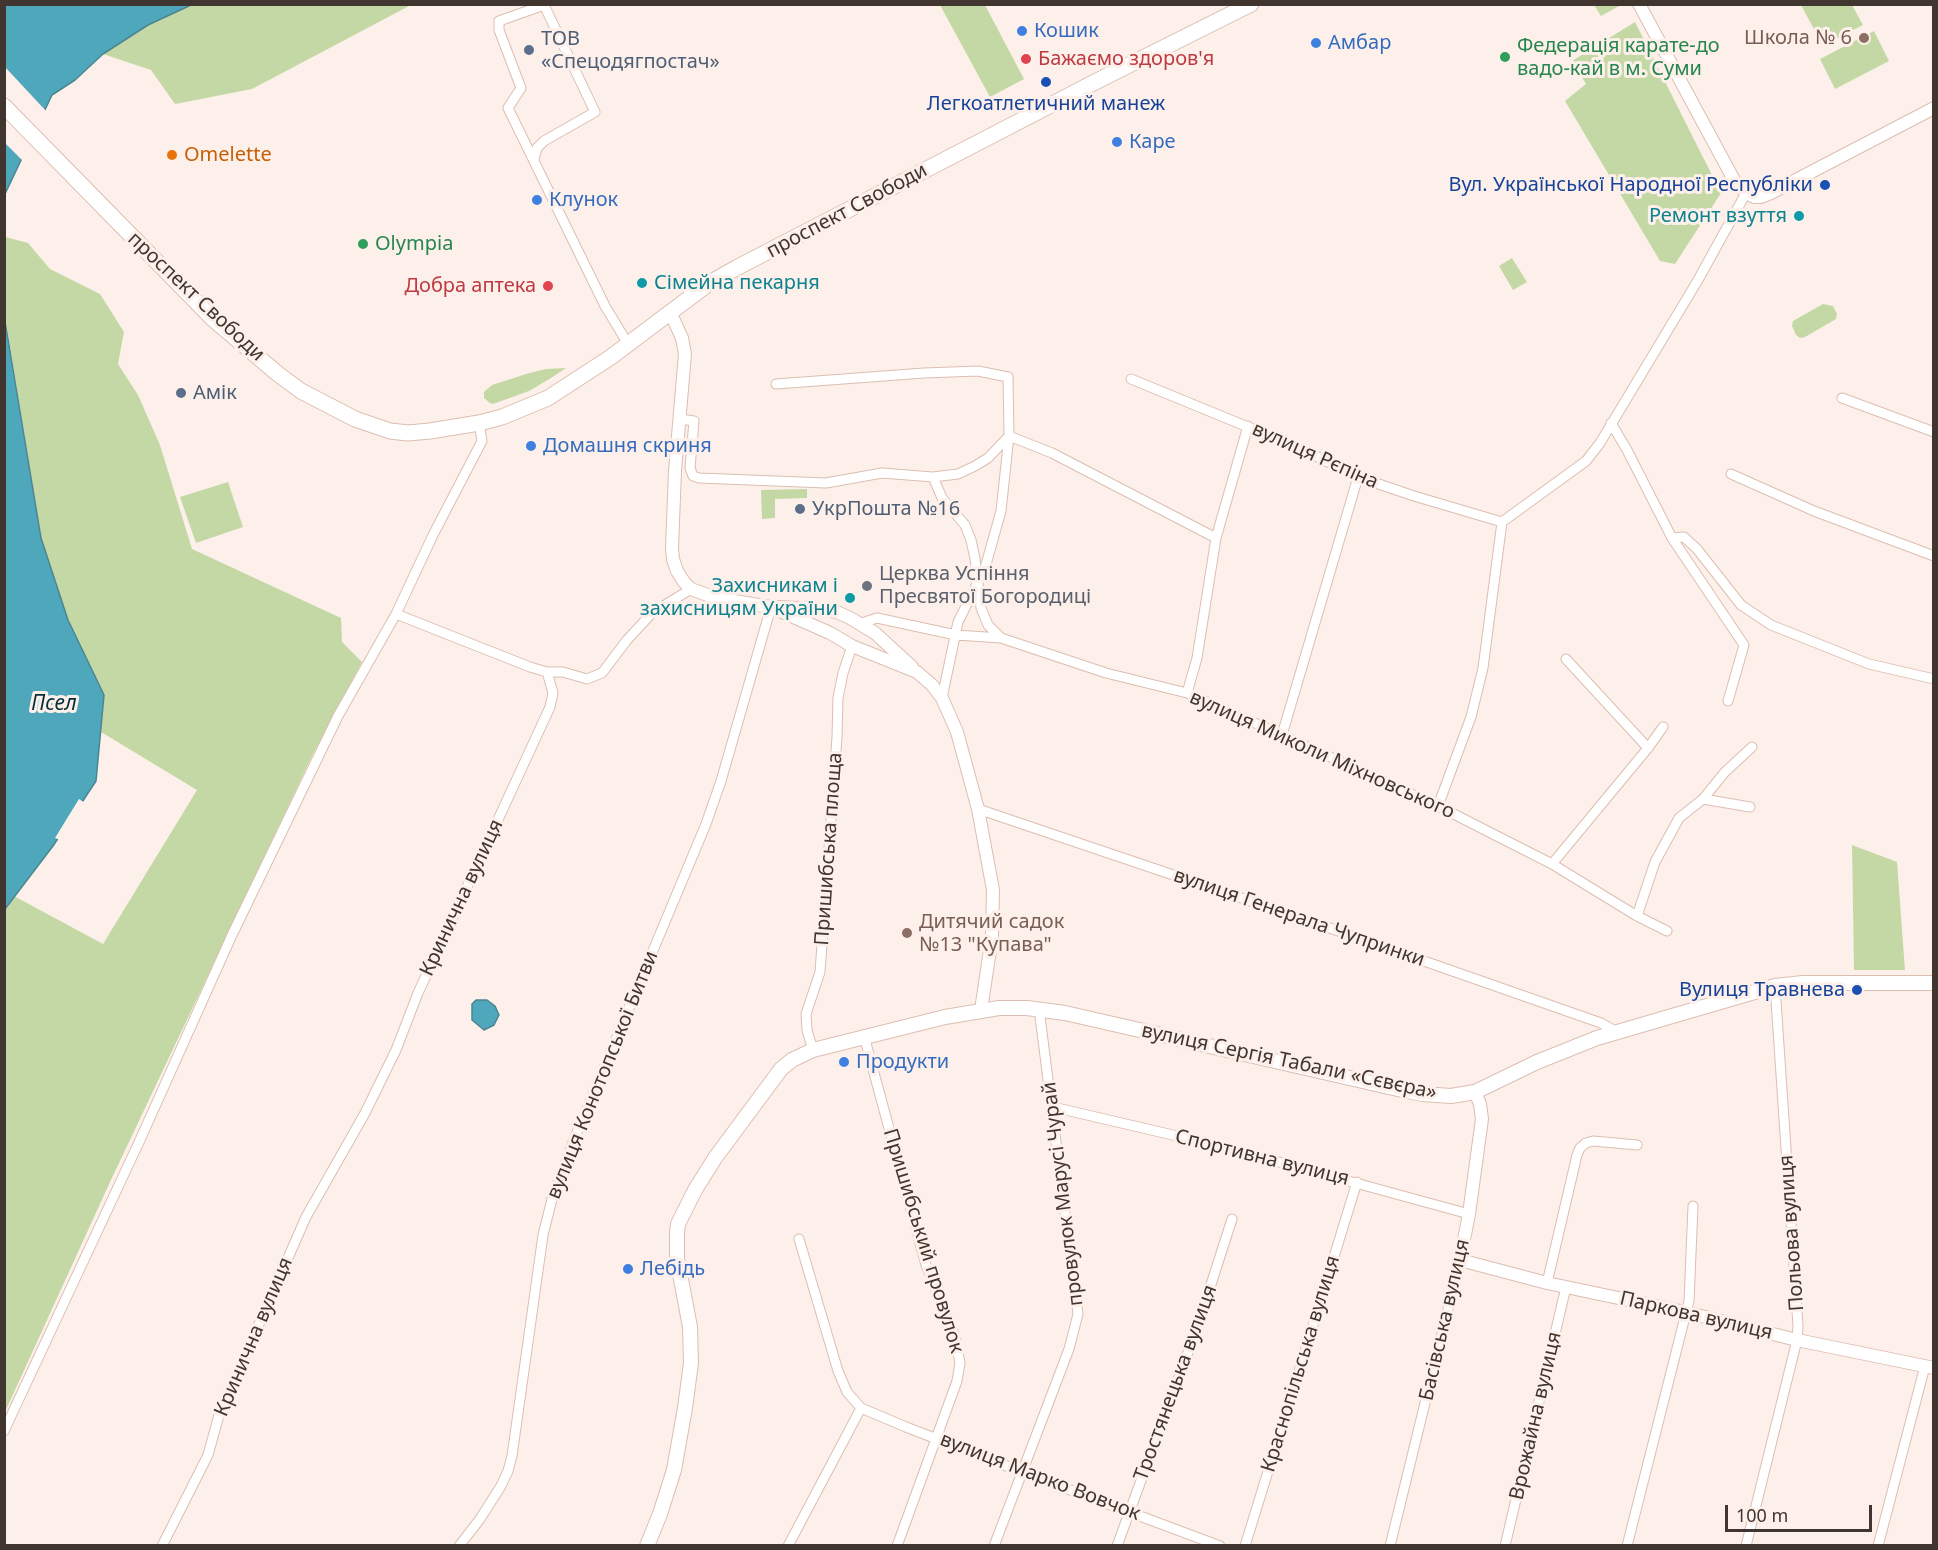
<!DOCTYPE html>
<html>
<head>
<meta charset="utf-8">
<style>
  body { margin:0 }
  #map { position:relative; width:1938px; height:1550px; overflow:hidden; background:#fdf0ea; font-family:"Noto Sans",sans-serif }
  canvas { display:block }
  .frame { position:absolute; inset:0; border:6px solid #41352f; pointer-events:none }
  .scale { position:absolute; left:1725px; top:1505px; width:147px; height:27px; box-sizing:border-box; border:3px solid #41352f; border-top:0; padding-left:8px; font-size:18px; line-height:21px; white-space:nowrap; color:#41352f; -webkit-text-stroke:4px #fdf0ea; paint-order:stroke }
</style>
</head>
<body>
<div id="map">
<canvas width="1938" height="1550"></canvas>
<div class="frame"></div>
<div class="scale">100 m</div>
</div>
<script>
const g = document.querySelector('canvas').getContext('2d');
g.lineJoin = 'round';
function paint(path, color) {
  g.fillStyle = color;
  g.fill(path, 'evenodd');
}
function toPath(rows) {
  const path = new Path2D();
  for (const r of rows) {
    path.moveTo(r[0], r[1]);
    for (let i = 2; i < r.length; i += 2) path.lineTo(r[i], r[i + 1]);
  }
  return path;
}
function trace(path, color, width, dash) {
  g.strokeStyle = color;
  g.lineWidth = width;
  g.lineCap = dash ? 'butt' : 'round';
  g.setLineDash(dash || []);
  g.stroke(path);
}
function write(font, color, halo, rows, align = 'center') {
  g.font = font + ' "Noto Sans",sans-serif';
  g.lineWidth = 6;
  g.setLineDash([]);
  g.textBaseline = 'middle';
  g.strokeStyle = halo;
  g.fillStyle = color;
  for (const [text, x, y, turn = 0] of rows) {
    g.save();
    g.translate(x, y);
    g.rotate((+turn || 0) * Math.PI / 180);
    g.textAlign = isNaN(turn) ? turn : align;
    if (halo) g.strokeText(text, 0, 0);
    g.fillText(text, 0, 0);
    g.restore();
  }
}
const green = toPath([
  [191,5,411,5,252,89,175,104,151,70,103,54,148,25],
  [940,5,985,5,1024,79,990,97],
  [1594,5,1621,5,1601,16],
  [1801,5,1852,5,1863,25,1823,46],
  [1635,22,1721,193,1675,264,1660,261,1565,101,1586,84,1572,61],
  [1874,31,1889,61,1835,89,1820,59],
  [5,237,28,243,50,269,100,294,124,332,118,364,138,395,160,445,192,549,341,618,342,642,362,662,312,756,110,1182,5,1412,5,909,14,896,103,944,197,790,101,732,104,695,68,620,41,537,5,315],
  [1512,258,1527,282,1513,290,1499,266],
  [1823,304,1833,306,1837,314,1836,319,1805,337,1800,338,1796,335,1792,326,1793,321],
  [566,368,551,378,529,391,493,404,490,403,484,398,484,392,492,385,526,374,546,369],
  [228,482,243,527,196,543,180,497],
  [807,489,807,498,775,499,775,518,762,519,761,490],
  [1852,845,1897,862,1905,970,1854,970]
]);
const water = toPath([
  [5,5,191,5,148,25,103,54,75,80,52,95,5,194,5,5],
  [4,315,41,538,68,620,104,695,96,781,53,846,5,909,4,315],
  [476,1000,487,1000,495,1006,499,1015,494,1025,484,1030,472,1020,472,1004,476,1000]
]);
const pier = toPath([
  [5,67,47,112,23,161,4,142],
  [79,799,85,803,60,840,55,838]
]);
const minor = toPath([
  [534,160,537,148,544,141,595,112,544,5,499,21,499,30,521,88,508,108,605,306,628,344],
  [1131,379,1304,450,1358,477,1414,496,1502,522],
  [776,384,924,373,978,371,1008,377,1009,436,1001,511,985,568,958,622,942,698],
  [1842,398,1934,432],
  [680,419,694,421,690,468,693,476,699,478,826,483,882,473,933,477,958,474,975,466,988,458,1009,436,1052,453,1216,538],
  [1611,423,1627,450,1672,538,1744,645,1728,701],
  [1731,474,1814,511,1934,556],
  [933,477,942,498,965,525,971,540,975,559,981,608,988,625,1001,638],
  [1502,522,1586,461,1600,443,1698,280,1746,193],
  [1672,538,1684,537,1697,549,1741,605,1771,625,1869,664,1934,679],
  [396,614,530,667,547,672,563,672,587,679,602,673,627,640,652,613,691,589],
  [862,623,877,618,956,635,1001,638,1106,673,1187,693,1282,735,1438,806,1552,864,1637,916,1667,931],
  [1566,659,1648,748],
  [1187,693,1197,658,1216,538,1248,426],
  [1282,735,1358,477],
  [1703,799,1750,807],
  [1438,806,1471,717,1483,668,1502,522],
  [978,809,1324,926,1601,1023,1617,1032],
  [1552,864,1648,748,1663,727],
  [1637,916,1655,862,1679,818,1703,799,1725,772,1752,747],
  [864,1036,926,1265,954,1334,960,1363,957,1381,897,1546],
  [813,1050,807,1030,806,1014,820,972,837,737,838,698,843,673,852,646],
  [1053,1107,1224,1147,1469,1214],
  [1547,1283,1577,1155,1580,1148,1586,1143,1593,1141,1637,1145],
  [861,1408,906,1427,1022,1472,1220,1546],
  [4,1431,140,1140,232,935,338,716,396,614,433,535,482,441,479,423],
  [162,1546,208,1455,219,1415,306,1217,365,1113,396,1050,418,993,550,707,553,693,547,672],
  [459,1546,480,1519,501,1486,508,1471,512,1456,543,1235,552,1199,575,1137,706,824,721,781,771,607],
  [788,1546,861,1408,847,1392,838,1371,799,1239],
  [994,1546,1069,1349,1078,1314,1039,1009],
  [1117,1546,1198,1325,1232,1219],
  [1245,1546,1357,1182],
  [1390,1546,1460,1260],
  [1505,1546,1566,1287],
  [1627,1546,1689,1301,1693,1206],
  [1746,1546,1797,1340,1798,1326,1775,986],
  [1878,1546,1925,1366]
]);
const tertiary = toPath([
  [1639,4,1734,180,1746,193,1754,197,1761,197,1771,193,1934,108],
  [670,312,682,338,685,354,675,471,672,548,673,559,677,571,684,582,691,589,716,598,771,607,830,633,852,646,917,672,932,685,942,698,957,732,978,809,993,890,992,937,981,1010],
  [778,607,821,609,837,612,850,618,875,633,912,667],
  [1475,1092,1480,1104,1482,1119,1469,1214,1460,1260,1547,1283,1685,1312,1797,1340,1934,1368]
]);
const secondary = toPath([
  [647,1546,660,1514,674,1470,685,1408,691,1363,690,1327,677,1258,677,1233,678,1224,695,1190,715,1158,781,1069,792,1060,813,1050,945,1017,999,1008,1027,1008,1065,1013,1402,1090,1423,1094,1451,1096,1475,1092,1537,1062,1597,1038,1775,986,1803,983,1934,983]
]);
const primary = toPath([
  [4,106,213,319,278,374,301,391,355,419,390,431,408,433,430,431,479,423,502,417,548,398,611,357,708,284,738,267,1097,81,1251,4]
]);
const markers = [
  [1022,31,6,"#3f7fe0"],
  [1864,38,6,"#8d6e63"],
  [1316,43,6,"#3f7fe0"],
  [529,50,6,"#5c6f8a"],
  [1505,57,6,"#2e9e5b"],
  [1026,59,6,"#e0444e"],
  [1046,82,6,"#1a4fb4"],
  [1117,142,6,"#3f7fe0"],
  [172,155,6,"#e8710a"],
  [1825,185,6,"#1a4fb4"],
  [537,200,6,"#3f7fe0"],
  [1799,216,6,"#0f9aa8"],
  [363,244,6,"#2e9e5b"],
  [642,283,6,"#0f9aa8"],
  [548,286,6,"#e0444e"],
  [181,393,6,"#5c6f8a"],
  [531,446,6,"#3f7fe0"],
  [800,509,6,"#5c6f8a"],
  [867,586,6,"#6b7280"],
  [850,598,6,"#0f9aa8"],
  [907,933,6,"#8d6e63"],
  [1857,990,6,"#1a4fb4"],
  [844,1062,6,"#3f7fe0"],
  [628,1269,6,"#3f7fe0"]
];
const shopNames = [
  ["Кошик",1034,31],
  ["Амбар",1328,43],
  ["Каре",1129,142],
  ["Клунок",549,200],
  ["Домашня скриня",543,446],
  ["Продукти",856,1062],
  ["Лебідь",640,1269]
];
const educationNames = [
  ["Школа № 6",1852,38],
  ["Дитячий садок",919,922,"left"],
  ["№13 \"Купава\"",919,945,"left"]
];
const serviceNames = [
  ["ТОВ",541,39],
  ["«Спецодягпостач»",541,62],
  ["Амік",193,393],
  ["УкрПошта №16",812,509]
];
const leisureNames = [
  ["Федерація карате-до",1517,46],
  ["вадо-кай в м. Суми",1517,69],
  ["Olympia",375,244]
];
const healthNames = [
  ["Бажаємо здоров'я",1038,59],
  ["Добра аптека",536,286,"right"]
];
const transitNames = [
  ["Легкоатлетичний манеж",1046,104,"center"],
  ["Вул. Української Народної Республіки",1813,185],
  ["Вулиця Травнева",1845,990]
];
const foodNames = [
  ["Omelette",184,155]
];
const streetNames = [
  ["проспект Свободи",847,211,-28],
  ["проспект Свободи",196,297,43],
  ["вулиця Рєпіна",1315,456,24],
  ["вулиця Миколи Міхновського",1322,755,24],
  ["Пришибська площа",829,849,-86],
  ["Кринична вулиця",462,898,-65],
  ["вулиця Генерала Чупринки",1299,918,19],
  ["вулиця Сергія Табали «Сєвєра»",1289,1062,12],
  ["вулиця Конотопської Битви",603,1075,-68],
  ["Спортивна вулиця",1262,1158,14],
  ["провулок Марусі Чурай",1063,1194,-97],
  ["Польова вулиця",1792,1233,-94],
  ["Пришибський провулок",923,1241,73],
  ["Паркова вулиця",1696,1316,13],
  ["Басівська вулиця",1445,1320,-77],
  ["Кринична вулиця",254,1337,-67],
  ["Краснопільська вулиця",1301,1364,-73],
  ["Тростянецька вулиця",1176,1383,-70],
  ["Врожайна вулиця",1536,1416,-77],
  ["вулиця Марко Вовчок",1040,1477,21]
];
const cultureNames = [
  ["Ремонт взуття",1787,216],
  ["Сімейна пекарня",654,283,"left"],
  ["Захисникам і",838,586],
  ["захисницям України",838,609]
];
const worshipNames = [
  ["Церква Успіння",879,574],
  ["Пресвятої Богородиці",879,597]
];
const waterNames = [
  ["Псел",54,704]
];
paint(green, '#c4d8a5');
paint(water, '#4fa7bc');
trace(water, '#4b8592', 1.5);
paint(pier, '#fdf0ea');
trace(minor, '#dcbeb1', 11);
trace(tertiary, '#dcbeb1', 14);
trace(secondary, '#dcbeb1', 16);
trace(primary, '#dcbeb1', 17);
trace(minor, '#fff', 9);
trace(tertiary, '#fff', 12);
trace(secondary, '#fff', 14);
trace(primary, '#fff', 15);
for (const [x, y, r, color] of markers) {
  const dot = new Path2D();
  dot.arc(x, y, r, 0, 2 * Math.PI);
  g.fillStyle = color;
  g.fill(dot);
  trace(dot, '#fdf0ea', 2);
}
write('20px', '#366cbe', '#fdf0ea', shopNames, 'left');
write('20px', '#785e54', '#fdf0ea', educationNames, 'right');
write('20px', '#4e5e75', '#fdf0ea', serviceNames, 'left');
write('20px', '#27864d', '#fdf0ea', leisureNames, 'left');
write('20px', '#be3a42', '#fdf0ea', healthNames, 'left');
write('20px', '#164399', '#fdf0ea', transitNames, 'right');
write('20px', '#c56008', '#fdf0ea', foodNames, 'left');
write('20px', '#41352f', '#fdf0ea', streetNames);
write('20px', '#0d838f', '#fdf0ea', cultureNames, 'right');
write('20px', '#5b616d', '#fdf0ea', worshipNames, 'left');
write('italic 21px', '#032f38', '#fdf0ea', waterNames);
</script>
</body>
</html>
